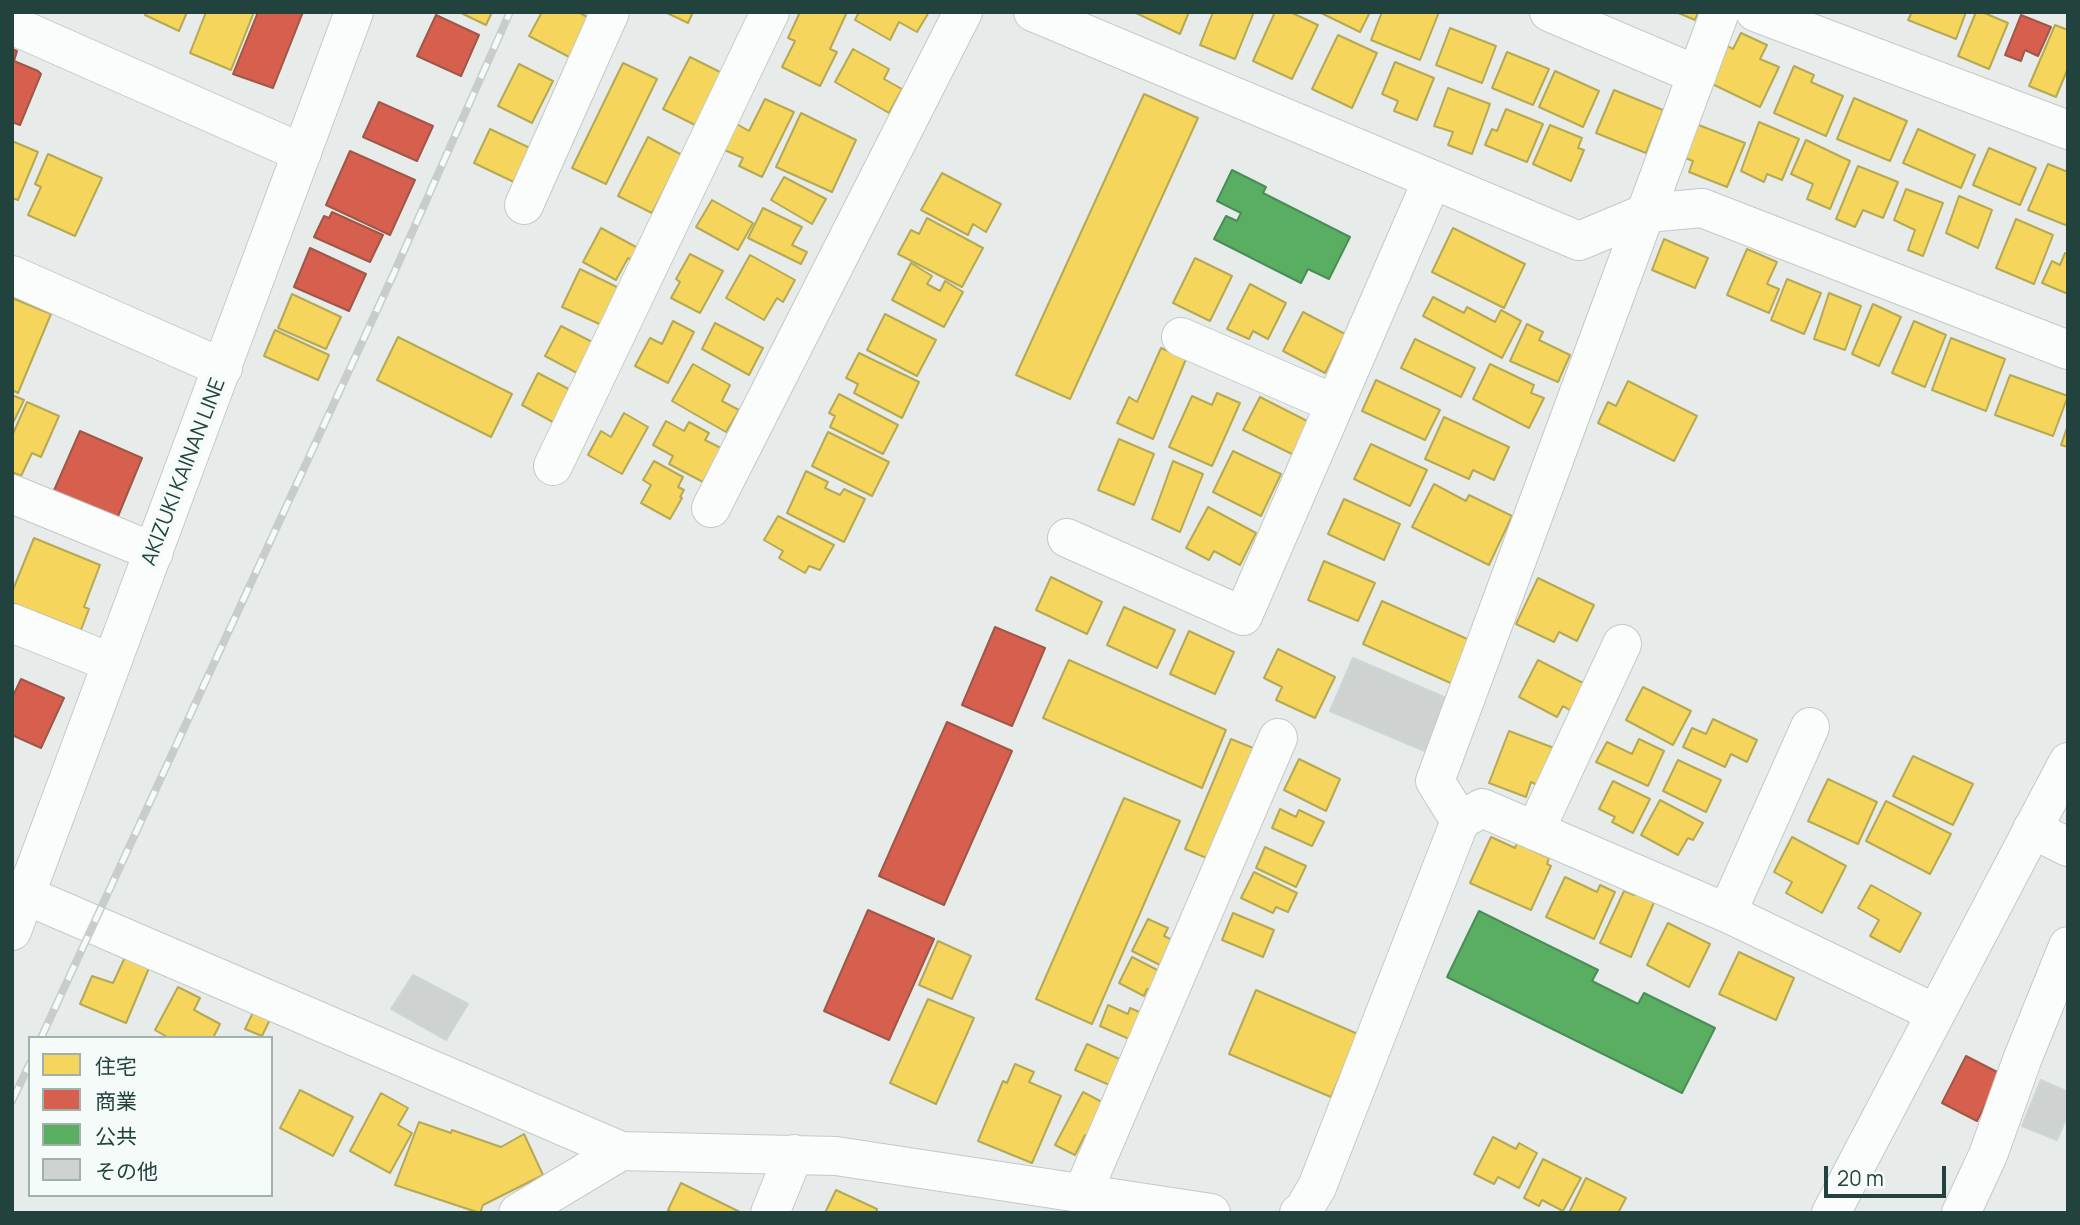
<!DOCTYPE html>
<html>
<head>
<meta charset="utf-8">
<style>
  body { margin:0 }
  #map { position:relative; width:2080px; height:1225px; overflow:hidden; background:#e7ecea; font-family:Manrope,"Noto Sans JP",sans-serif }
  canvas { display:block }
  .frame { position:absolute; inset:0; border:14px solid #22423d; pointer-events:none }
  .legend { position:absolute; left:28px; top:1036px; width:245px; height:161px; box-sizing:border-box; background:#f5fbf9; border:2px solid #a1b1ae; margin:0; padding:9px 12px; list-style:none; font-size:21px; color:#22423d }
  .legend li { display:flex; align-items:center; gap:14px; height:35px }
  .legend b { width:35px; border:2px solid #a1b1ae }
  .scale { position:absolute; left:1824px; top:1166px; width:122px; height:32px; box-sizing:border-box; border:4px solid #22423d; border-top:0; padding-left:9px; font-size:21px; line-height:24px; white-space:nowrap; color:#22423d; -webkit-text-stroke:5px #f5fbf9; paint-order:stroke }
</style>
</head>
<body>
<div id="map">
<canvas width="2080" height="1225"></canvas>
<div class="frame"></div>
<ul class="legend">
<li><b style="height:19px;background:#f6d55c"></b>住宅</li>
<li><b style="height:19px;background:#d6604d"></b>商業</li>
<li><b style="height:19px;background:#5aae61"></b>公共</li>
<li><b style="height:19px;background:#ced3d1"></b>その他</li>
</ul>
<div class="scale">20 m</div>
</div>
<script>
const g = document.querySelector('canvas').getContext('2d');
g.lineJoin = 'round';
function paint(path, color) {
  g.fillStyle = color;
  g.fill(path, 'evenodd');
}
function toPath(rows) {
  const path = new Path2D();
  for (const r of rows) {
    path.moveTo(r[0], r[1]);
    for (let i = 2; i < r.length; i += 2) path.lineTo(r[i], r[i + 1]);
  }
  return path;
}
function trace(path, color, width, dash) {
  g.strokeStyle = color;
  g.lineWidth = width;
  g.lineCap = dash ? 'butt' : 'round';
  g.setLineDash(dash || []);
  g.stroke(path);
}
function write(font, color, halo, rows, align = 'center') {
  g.font = font + ' Manrope,sans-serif';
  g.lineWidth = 7;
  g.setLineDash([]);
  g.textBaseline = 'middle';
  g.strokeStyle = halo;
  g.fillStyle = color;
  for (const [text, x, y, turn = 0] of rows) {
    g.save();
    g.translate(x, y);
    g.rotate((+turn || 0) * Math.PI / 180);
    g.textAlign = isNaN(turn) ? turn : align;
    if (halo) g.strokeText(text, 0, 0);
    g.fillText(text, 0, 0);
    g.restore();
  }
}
const homes = toPath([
  [146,12,187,12,179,31,145,15,146,12],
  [206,12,254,12,231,70,190,53,206,12],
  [459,12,492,12,486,25,459,12],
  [542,12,578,12,595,21,575,60,529,36,542,12],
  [665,12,693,12,688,23,665,12],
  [800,12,847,12,830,49,837,52,820,86,782,67,795,41,788,38,800,12],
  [859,12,929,12,917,32,899,22,890,40,855,20,859,12],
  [1134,12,1189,12,1180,34,1134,12],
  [1213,12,1254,12,1235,59,1200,45,1213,12],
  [1275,12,1290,12,1318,25,1292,79,1253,61,1275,12],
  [1319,12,1370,12,1360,32,1319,12],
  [1382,12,1439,12,1420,60,1371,40,1382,12],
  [1676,12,1698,12,1695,20,1676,12],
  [1912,12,1966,12,1956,39,1908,20,1912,12],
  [1976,12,1982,12,2008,23,1989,69,1958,56,1976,12],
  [2055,25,2068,30,2068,68,2056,97,2029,86,2055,25],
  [1450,28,1496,46,1482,83,1436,65,1450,28],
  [1741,33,1767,45,1760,59,1779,67,1760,107,1708,82,1726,45,1733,49,1741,33],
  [1338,35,1377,53,1352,108,1312,89,1338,35],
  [853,49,889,69,884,79,902,89,889,113,835,82,853,49],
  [1507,52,1549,69,1533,105,1492,88,1507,52],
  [690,57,726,75,699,127,663,109,690,57],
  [1395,62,1434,78,1417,120,1394,111,1398,101,1382,94,1395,62],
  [623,63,657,79,606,184,572,168,623,63],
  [519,64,553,81,532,123,498,106,519,64],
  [1794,66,1814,75,1811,82,1843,96,1826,136,1774,113,1794,66],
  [1555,71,1599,91,1583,127,1539,107,1555,71],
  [1448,88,1490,104,1472,154,1448,145,1453,132,1434,126,1448,88],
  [1614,90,1663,110,1646,153,1596,133,1614,90],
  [1144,94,1198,118,1070,399,1016,375,1144,94],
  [1854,98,1907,121,1890,161,1837,139,1854,98],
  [765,99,794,112,762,177,739,166,743,158,722,149,735,123,749,131,765,99],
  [1506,109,1543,124,1527,162,1485,145,1492,129,1497,131,1506,109],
  [801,113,856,140,832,192,776,167,801,113],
  [1759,122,1799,139,1782,180,1767,174,1764,182,1741,171,1759,122],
  [1696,124,1745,143,1727,187,1689,172,1693,161,1683,157,1696,124],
  [1550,125,1582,138,1578,148,1584,150,1571,181,1533,164,1550,125],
  [490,129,532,149,516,183,474,163,490,129],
  [1918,129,1975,155,1961,188,1903,163,1918,129],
  [648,137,682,155,652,213,618,196,648,137],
  [1806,140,1850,161,1830,209,1807,199,1813,184,1791,174,1806,140],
  [12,141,38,152,18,200,12,198,12,141],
  [1989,148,2036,168,2020,205,1973,185,1989,148],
  [48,154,102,178,75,236,28,215,41,187,35,184,48,154],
  [2048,164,2068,172,2068,226,2028,210,2048,164],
  [1858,166,1898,182,1883,218,1863,210,1855,227,1836,219,1858,166],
  [942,173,1001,204,986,232,973,224,968,235,921,210,942,173],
  [784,177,826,199,812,224,771,200,784,177],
  [1906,189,1943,203,1923,256,1908,250,1915,230,1894,220,1906,189],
  [1959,196,1992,210,1978,248,1946,233,1959,196],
  [712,200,753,223,738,250,696,227,712,200],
  [763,208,802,227,792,245,807,252,801,264,748,238,763,208],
  [927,218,983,248,962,287,898,254,911,230,919,234,927,218],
  [2016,219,2053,235,2034,284,1996,268,2016,219],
  [601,228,649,254,643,266,628,258,616,280,583,262,601,228],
  [1453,228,1525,264,1504,308,1432,272,1453,228],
  [1664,239,1708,258,1695,288,1652,270,1664,239],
  [1747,249,1777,262,1767,284,1779,289,1769,313,1727,295,1747,249],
  [2065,253,2068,255,2068,294,2042,283,2052,261,2060,265,2065,253],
  [690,254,723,271,700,313,671,298,680,282,676,279,690,254],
  [750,255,795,280,783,302,777,298,764,320,726,298,750,255],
  [1195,258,1232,276,1210,321,1173,303,1195,258],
  [911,263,932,276,927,284,940,291,945,281,963,292,944,327,892,300,911,263],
  [580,269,623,290,606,327,562,307,580,269],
  [1787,279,1821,293,1804,334,1771,320,1787,279],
  [1250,284,1286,303,1268,339,1253,331,1249,339,1227,329,1250,284],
  [1829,293,1861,306,1845,350,1814,339,1829,293],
  [292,294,341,317,326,349,278,328,292,294],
  [1433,297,1464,313,1467,307,1495,322,1501,310,1521,321,1502,358,1423,316,1433,297],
  [12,298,51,314,18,393,12,390,12,298],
  [1873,304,1901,317,1879,366,1852,354,1873,304],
  [1303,312,1345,334,1325,373,1283,351,1303,312],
  [885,314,936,340,917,376,867,350,885,314],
  [673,321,694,332,668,383,635,366,650,338,662,344,673,321],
  [1914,321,1946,335,1925,387,1892,373,1914,321],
  [715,323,763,348,749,375,702,349,715,323],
  [1527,324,1543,332,1539,340,1570,355,1558,382,1510,361,1527,324],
  [561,326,602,347,579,374,545,356,561,326],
  [275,330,329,355,318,380,264,356,275,330],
  [398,337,512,394,491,437,377,380,398,337],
  [1951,338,2005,359,1986,411,1932,390,1951,338],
  [1415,339,1475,368,1461,397,1401,368,1415,339],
  [1161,348,1186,359,1153,439,1117,423,1129,397,1137,402,1161,348],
  [859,353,919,382,902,418,854,393,858,384,846,378,859,353],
  [693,364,730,385,722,401,739,410,726,432,672,401,693,364],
  [1490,364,1534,385,1531,393,1544,398,1529,428,1473,399,1490,364],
  [538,373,582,396,560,426,522,405,538,373],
  [2010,375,2068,396,2053,436,1995,415,2010,375],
  [1376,380,1440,410,1425,440,1362,411,1376,380],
  [1628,381,1697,416,1674,461,1598,423,1608,402,1616,406,1628,381],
  [1217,393,1240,403,1212,466,1169,447,1192,396,1212,405,1217,393],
  [839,394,898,425,883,454,830,427,835,416,829,413,839,394],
  [12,395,24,400,12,425,12,395],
  [1260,397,1311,423,1294,455,1243,430,1260,397],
  [27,402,59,416,41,457,32,453,21,476,12,472,12,436,27,402],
  [624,413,648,427,622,474,588,455,601,431,611,437,624,413],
  [1444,417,1509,447,1494,480,1473,470,1469,479,1425,459,1444,417],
  [666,421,684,431,689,422,709,433,705,440,721,448,703,482,669,464,673,456,653,445,666,421],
  [2068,425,2068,447,2061,445,2068,425],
  [828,432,889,462,872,496,812,466,828,432],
  [1119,439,1154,454,1134,505,1098,490,1119,439],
  [1371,444,1427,470,1410,506,1354,479,1371,444],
  [1233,451,1281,474,1261,516,1213,492,1233,451],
  [654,461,683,477,678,487,684,490,680,497,682,498,670,519,641,503,651,485,643,480,654,461],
  [1173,461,1203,474,1180,532,1152,519,1173,461],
  [806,471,828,482,825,488,840,495,844,489,865,499,844,542,787,513,806,471],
  [1434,484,1466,501,1469,495,1512,516,1489,565,1412,527,1434,484],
  [1344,499,1400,524,1384,560,1328,534,1344,499],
  [1208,507,1256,533,1240,565,1214,551,1209,560,1186,548,1208,507],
  [778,516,834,545,820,570,809,566,805,573,779,558,783,551,764,540,778,516],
  [34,538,100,565,84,607,89,609,81,630,12,603,12,592,34,538],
  [1324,561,1375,583,1358,621,1308,600,1324,561],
  [1051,577,1102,602,1087,634,1036,610,1051,577],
  [1538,578,1594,605,1577,641,1559,632,1554,642,1516,624,1538,578],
  [1382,601,1483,646,1464,689,1363,644,1382,601],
  [1124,607,1175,630,1157,668,1107,645,1124,607],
  [1189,631,1234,652,1215,694,1170,674,1189,631],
  [1278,649,1335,677,1315,718,1276,700,1282,687,1264,678,1278,649],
  [1069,660,1226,730,1202,788,1043,718,1069,660],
  [1538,660,1587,685,1573,712,1563,706,1557,717,1519,697,1538,660],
  [1643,687,1691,711,1673,745,1626,720,1643,687],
  [1713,719,1757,740,1747,762,1731,754,1725,767,1683,747,1692,728,1706,734,1713,719],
  [1509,731,1562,751,1541,787,1531,782,1526,797,1489,783,1509,731],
  [1231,739,1268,754,1221,864,1185,849,1231,739],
  [1639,739,1664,751,1648,786,1596,762,1607,742,1632,754,1639,739],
  [1913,756,1973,784,1953,825,1893,796,1913,756],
  [1299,759,1340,779,1326,811,1284,790,1299,759],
  [1678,760,1721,780,1706,812,1663,791,1678,760],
  [1828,779,1877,802,1858,844,1808,821,1828,779],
  [1613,781,1650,799,1633,833,1612,822,1615,817,1599,809,1613,781],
  [1124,798,1180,821,1092,1024,1036,999,1124,798],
  [1660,800,1703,823,1693,840,1688,838,1678,855,1641,835,1660,800],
  [1886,801,1951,834,1930,874,1866,841,1886,801],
  [1280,809,1296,817,1299,810,1324,822,1312,846,1272,828,1280,809],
  [1491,837,1515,848,1517,843,1549,858,1547,864,1551,866,1531,910,1470,883,1491,837],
  [1792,837,1846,866,1822,913,1786,893,1792,882,1774,872,1792,837],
  [1265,847,1306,866,1296,887,1256,868,1265,847],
  [1254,872,1297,893,1288,912,1276,907,1273,913,1241,898,1254,872],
  [1565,877,1597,892,1600,885,1615,892,1594,939,1546,917,1565,877],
  [1871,885,1921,913,1900,952,1870,936,1879,920,1858,908,1871,885],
  [1624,891,1634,895,1637,892,1655,900,1631,957,1600,943,1624,891],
  [1233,913,1274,930,1263,957,1222,940,1233,913],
  [1148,919,1168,928,1164,936,1177,942,1172,971,1132,951,1148,919],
  [1668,923,1710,944,1689,987,1647,965,1668,923],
  [938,941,971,956,952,999,919,985,938,941],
  [1739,952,1794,978,1776,1020,1719,994,1739,952],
  [125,957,149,968,126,1023,80,1004,92,976,113,983,125,957],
  [1132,957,1171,977,1161,996,1147,989,1144,996,1119,983,1132,957],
  [178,987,200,998,194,1010,220,1024,213,1038,169,1038,155,1030,178,987],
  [1256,990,1358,1034,1331,1097,1229,1054,1256,990],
  [928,999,974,1018,936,1104,890,1083,928,999],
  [258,1002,275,1009,262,1036,245,1029,258,1002],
  [1108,1005,1128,1014,1130,1008,1149,1016,1138,1043,1100,1026,1108,1005],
  [1087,1044,1126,1062,1114,1087,1075,1070,1087,1044],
  [1015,1064,1034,1072,1029,1082,1061,1096,1032,1163,978,1141,1003,1081,1007,1083,1015,1064],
  [300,1090,353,1117,333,1156,280,1128,300,1090],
  [1083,1092,1102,1102,1101,1143,1085,1135,1075,1155,1055,1145,1083,1092],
  [381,1093,408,1108,398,1125,412,1133,390,1173,350,1151,381,1093],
  [419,1122,451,1133,452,1130,501,1147,524,1134,543,1175,483,1205,480,1213,395,1185,419,1122],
  [1493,1137,1516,1149,1519,1143,1537,1153,1519,1188,1498,1177,1494,1184,1474,1174,1493,1137],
  [1543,1159,1581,1178,1563,1211,1542,1200,1539,1206,1524,1198,1543,1159],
  [1586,1178,1626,1198,1618,1213,1569,1213,1586,1178],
  [681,1183,742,1213,673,1213,668,1210,681,1183],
  [836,1190,877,1209,876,1213,825,1213,836,1190]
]);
const shops = toPath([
  [258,12,303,12,273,88,233,74,258,12],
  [436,15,479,35,461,76,417,56,436,15],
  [2021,15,2051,27,2038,56,2025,50,2021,61,2005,55,2021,15],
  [12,49,17,51,14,61,38,71,41,74,20,125,12,122,12,49],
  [379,102,433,126,417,161,363,137,379,102],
  [350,151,415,180,390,235,326,205,350,151],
  [332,212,383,235,370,262,314,237,324,216,329,218,332,212],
  [310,248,366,274,349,311,294,287,310,248],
  [80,431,142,458,116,521,52,495,80,431],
  [995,627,1045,648,1012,726,962,705,995,627],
  [21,679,64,698,41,748,12,735,12,698,21,679],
  [947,722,1012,751,944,905,879,876,947,722],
  [868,910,934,939,889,1040,824,1011,868,910],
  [1966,1056,2001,1074,1977,1121,1942,1103,1966,1056]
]);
const public = toPath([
  [1232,170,1266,187,1263,193,1350,237,1329,279,1308,269,1301,283,1214,239,1226,216,1237,221,1241,213,1217,201,1232,170],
  [1479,911,1598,970,1592,981,1638,1004,1644,993,1715,1028,1682,1093,1447,977,1479,911]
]);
const building = toPath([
  [1353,658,1458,703,1434,755,1330,711,1353,658],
  [413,975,468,1004,446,1040,391,1009,413,975],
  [2041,1080,2068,1092,2068,1114,2057,1140,2022,1126,2041,1080]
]);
const street = toPath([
  [1033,12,1579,241,1646,213,1702,208,2068,350],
  [1549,12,1697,75],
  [1755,12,2068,130],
  [12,25,302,153],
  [524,205,610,12],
  [12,275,223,368],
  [1181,337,1335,404],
  [553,466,770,12],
  [12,494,154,552],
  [711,508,963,12],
  [1067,538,1243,616,1432,180],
  [12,623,112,663],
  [1460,821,1435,781,1720,12],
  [2032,829,2068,847],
  [1535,831,1622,644],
  [25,895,621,1151],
  [1727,913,1810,727],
  [1083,1192,1278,738],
  [518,1213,621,1151,836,1156,1211,1213],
  [770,1213,794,1154],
  [1299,1213,1304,1209,1317,1187,1460,821,1482,808,1727,913,1935,1013],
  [1961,1213,1988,1155,2022,1060,2068,946]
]);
const secondary = toPath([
  [12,931,354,12],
  [1831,1213,2068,762]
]);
const rail = toPath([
  [41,1038,394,273,510,12],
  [12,1101,30,1063]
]);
const streetNames = [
  ["AKIZUKI KAINAN LINE",184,472,-69]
];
paint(homes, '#f6d55c');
trace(homes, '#b6a953', 2);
paint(shops, '#d6604d');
trace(shops, '#a05748', 2);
paint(public, '#5aae61');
trace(public, '#498e56', 2);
paint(building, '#ced3d1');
trace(building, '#cfd5d3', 2);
trace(street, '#c4c9c7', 40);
trace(secondary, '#c2cac8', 40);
trace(street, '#fbfcfc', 38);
trace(secondary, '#fbfcfc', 38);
trace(rail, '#c8cdcb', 8);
trace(rail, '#f5fbf9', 5, [16]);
write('21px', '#22423d', '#f5fbf9', streetNames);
</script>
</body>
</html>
